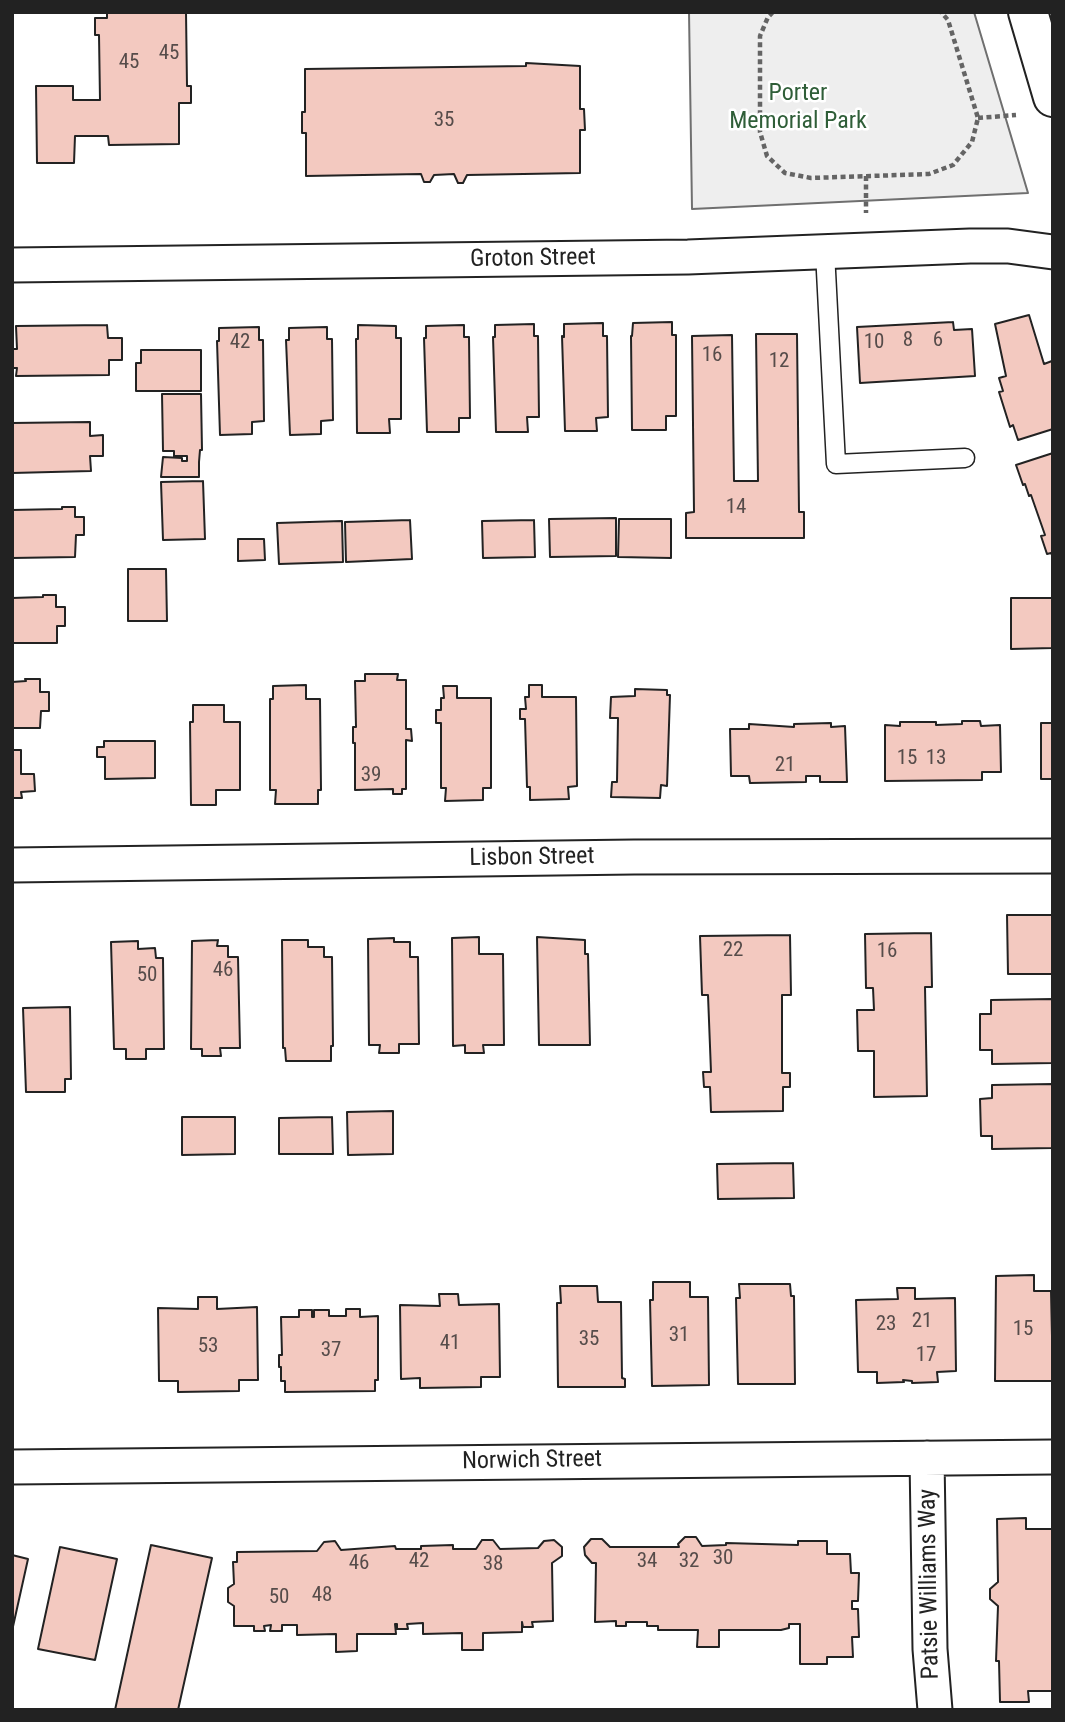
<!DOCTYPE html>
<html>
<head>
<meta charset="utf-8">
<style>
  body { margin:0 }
  #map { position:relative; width:1065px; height:1722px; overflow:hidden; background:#fff; font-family:"Roboto Condensed",sans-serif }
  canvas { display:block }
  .frame { position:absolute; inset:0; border:14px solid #222; pointer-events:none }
</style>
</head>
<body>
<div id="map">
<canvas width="1065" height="1722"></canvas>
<div class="frame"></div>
</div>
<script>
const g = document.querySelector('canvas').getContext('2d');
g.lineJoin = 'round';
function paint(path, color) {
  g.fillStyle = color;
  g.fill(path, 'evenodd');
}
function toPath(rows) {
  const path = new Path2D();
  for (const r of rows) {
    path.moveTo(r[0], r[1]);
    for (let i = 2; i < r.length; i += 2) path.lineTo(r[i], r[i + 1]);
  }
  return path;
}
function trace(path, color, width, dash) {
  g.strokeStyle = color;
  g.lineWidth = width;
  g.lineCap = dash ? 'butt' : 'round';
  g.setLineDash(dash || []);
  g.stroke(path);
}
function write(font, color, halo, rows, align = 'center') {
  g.font = font + ' "Roboto Condensed",sans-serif';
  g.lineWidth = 5;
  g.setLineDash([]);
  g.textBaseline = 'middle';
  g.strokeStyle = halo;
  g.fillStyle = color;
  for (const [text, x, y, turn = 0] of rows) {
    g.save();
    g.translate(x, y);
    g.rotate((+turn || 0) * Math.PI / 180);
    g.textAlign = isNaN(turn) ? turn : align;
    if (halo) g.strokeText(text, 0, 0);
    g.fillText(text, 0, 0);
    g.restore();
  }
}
const green = toPath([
  [689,12,974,12,1028,193,692,209,689,12]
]);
const building = toPath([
  [107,12,186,12,187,86,191,86,191,103,179,103,179,144,109,145,108,136,75,136,74,163,37,163,36,86,73,86,73,100,100,100,99,35,95,35,95,18,107,18,107,12],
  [526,63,580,66,580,109,584,109,585,130,580,130,580,173,467,175,463,183,458,183,454,174,434,175,430,182,424,182,421,174,306,176,306,133,302,133,302,112,305,112,305,69,526,66,526,63],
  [1029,315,1044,364,1052,361,1053,364,1053,429,1018,440,1013,425,1010,427,999,392,1003,391,999,378,1006,376,995,324,1029,315],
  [672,322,672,335,676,335,676,416,666,416,666,430,632,430,631,336,632,336,633,323,672,322],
  [953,322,954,330,972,329,975,376,860,383,857,327,953,322],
  [603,323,603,336,607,336,608,417,596,418,597,431,565,431,562,336,564,337,564,324,603,323],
  [534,324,534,336,538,336,539,417,527,417,528,432,496,432,493,337,495,337,495,325,534,324],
  [107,325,108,338,122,338,122,360,109,360,109,375,16,376,17,368,12,368,12,349,17,349,16,326,107,325],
  [358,325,396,326,396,338,401,338,401,419,389,419,390,433,357,433,356,339,358,339,358,325],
  [464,325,464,337,469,337,470,418,459,418,459,432,427,432,424,338,426,338,426,326,464,325],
  [259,327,259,340,263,340,264,421,252,422,252,434,220,435,217,341,219,341,219,328,259,327],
  [327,327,327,339,332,339,333,420,321,421,321,434,290,435,286,340,289,340,289,328,327,327],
  [756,334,797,334,799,512,804,512,804,538,686,538,686,513,694,512,692,336,732,335,734,481,758,481,756,334],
  [141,350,201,350,201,391,136,391,136,363,141,363,141,350],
  [162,394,201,394,202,450,200,450,199,462,199,477,161,477,163,457,182,458,182,461,187,461,187,456,174,456,174,451,163,451,162,394],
  [90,422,90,436,103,435,103,456,90,456,91,471,12,473,12,423,90,422],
  [1053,453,1053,557,1051,553,1047,554,1041,536,1045,535,1031,495,1029,496,1025,484,1023,485,1016,465,1053,453],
  [203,481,205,539,163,540,161,482,203,481],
  [62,507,75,507,75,517,84,517,84,535,76,535,75,557,12,558,12,510,62,509,62,507],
  [616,518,616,556,550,557,549,519,616,518],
  [619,519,671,519,671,558,618,557,619,519],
  [410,520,412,559,346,562,345,522,410,520],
  [534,520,535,557,483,558,482,521,534,520],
  [342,521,343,562,279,564,277,523,342,521],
  [238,539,264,539,265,560,238,561,238,539],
  [128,569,166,569,167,621,128,621,128,569],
  [43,595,56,595,56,607,65,607,65,626,57,626,57,643,12,643,12,598,43,597,43,595],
  [1011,598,1053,598,1053,648,1011,649,1011,598],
  [365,674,398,674,397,680,406,680,406,729,411,729,412,741,406,740,406,789,402,789,402,794,393,794,393,789,355,790,355,743,353,743,353,727,356,727,355,681,365,681,365,674],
  [25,679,40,679,40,692,49,692,49,711,41,711,40,728,12,728,12,682,26,681,25,679],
  [306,685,306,699,320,699,321,790,318,790,318,804,275,804,276,790,270,790,270,699,273,699,273,686,306,685],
  [529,685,542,685,542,697,576,697,577,786,568,787,569,799,530,800,530,787,527,787,525,719,520,719,520,709,526,709,525,697,529,697,529,685],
  [443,686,457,686,457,698,491,698,491,788,483,788,483,800,445,801,446,788,441,788,441,723,436,723,436,710,441,710,441,698,444,698,443,686],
  [635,689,667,690,667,695,670,695,667,786,661,785,660,798,611,797,612,782,617,782,618,718,610,718,611,697,635,696,635,689],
  [193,705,224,705,224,722,240,722,240,790,216,790,216,805,191,805,190,722,193,722,193,705],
  [962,721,980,721,981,726,1000,725,1001,772,982,772,982,780,885,781,885,725,900,726,900,722,936,722,936,725,962,724,962,721],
  [831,723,831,727,845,726,847,782,820,782,820,776,806,776,806,782,750,783,749,776,731,776,730,729,749,729,749,724,794,727,794,724,831,723],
  [1041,723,1053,723,1053,779,1041,779,1041,723],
  [104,741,155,741,155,778,105,779,105,757,97,757,97,747,104,747,104,741],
  [13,750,21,750,21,774,34,774,35,791,21,792,22,798,12,798,13,750],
  [1007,915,1053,915,1053,974,1008,974,1007,915],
  [931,933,932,987,925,987,927,1096,874,1097,874,1051,858,1051,857,1010,874,1010,873,988,866,988,865,934,931,933],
  [790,935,791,995,782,995,782,1073,790,1073,790,1087,783,1087,783,1111,711,1112,710,1087,704,1087,703,1072,711,1072,708,995,702,995,700,936,790,935],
  [479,937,479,954,503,954,504,1045,483,1045,484,1053,465,1053,465,1045,453,1046,452,938,479,937],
  [537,937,585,940,585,954,588,954,590,1045,539,1045,537,937],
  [394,938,394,942,410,942,410,957,418,957,419,1044,399,1044,399,1053,379,1053,380,1045,369,1045,368,939,394,938],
  [218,940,217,946,228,946,228,957,238,957,240,1048,220,1048,221,1056,202,1056,202,1049,191,1049,192,941,218,940],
  [282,940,308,940,308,947,324,947,324,957,332,957,333,1046,331,1046,331,1061,286,1061,285,1048,283,1048,282,940],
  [138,941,138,949,155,948,156,958,163,958,164,1049,146,1049,146,1059,126,1059,126,1049,114,1049,111,942,138,941],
  [1053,999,1053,1063,992,1064,992,1050,980,1050,980,1014,991,1014,991,1000,1053,999],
  [70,1007,71,1079,65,1079,65,1092,26,1092,23,1008,70,1007],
  [1053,1084,1053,1148,992,1149,992,1136,981,1136,980,1099,992,1098,992,1085,1053,1084],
  [393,1111,393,1154,348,1155,347,1112,393,1111],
  [182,1117,235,1117,235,1154,182,1155,182,1117],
  [332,1117,333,1154,279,1154,279,1118,332,1117],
  [793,1163,794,1198,718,1199,717,1164,793,1163],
  [1034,1275,1034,1291,1051,1291,1053,1381,995,1381,996,1276,1034,1275],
  [653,1282,690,1282,690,1297,708,1297,709,1385,652,1386,650,1300,653,1300,653,1282],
  [739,1284,790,1284,791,1296,794,1296,795,1384,738,1384,736,1298,740,1298,739,1284],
  [560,1286,597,1286,598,1302,621,1302,622,1378,625,1379,625,1387,558,1387,557,1303,561,1303,560,1286],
  [897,1288,915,1288,915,1299,955,1298,956,1371,937,1372,938,1382,912,1383,912,1381,903,1380,904,1382,877,1383,877,1372,858,1372,856,1300,898,1299,897,1288],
  [439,1294,458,1294,459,1305,499,1304,500,1377,481,1377,481,1387,420,1388,420,1378,401,1379,400,1305,440,1306,439,1294],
  [198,1297,217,1297,217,1309,257,1307,258,1380,239,1380,239,1391,178,1392,178,1381,159,1381,158,1308,198,1309,198,1297],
  [346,1309,360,1309,360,1317,378,1316,378,1380,375,1380,375,1391,285,1392,285,1381,281,1381,281,1367,279,1367,279,1355,282,1355,281,1317,299,1317,299,1310,312,1310,312,1317,314,1317,314,1310,329,1310,329,1316,346,1316,346,1309],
  [1026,1518,1026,1529,1053,1529,1053,1692,1052,1691,1028,1691,1029,1702,1000,1702,999,1661,996,1661,998,1606,990,1599,990,1589,998,1582,997,1519,1026,1518],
  [685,1537,696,1537,702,1546,726,1545,726,1543,798,1545,798,1541,827,1541,827,1554,850,1554,851,1573,859,1573,858,1601,852,1601,852,1609,858,1609,859,1637,852,1637,853,1657,827,1657,827,1664,800,1664,800,1624,789,1624,789,1628,781,1630,719,1630,719,1647,697,1647,698,1630,658,1630,658,1626,647,1626,647,1622,626,1622,626,1626,616,1626,616,1621,595,1622,596,1563,592,1563,585,1555,584,1547,591,1539,602,1539,610,1547,679,1547,678,1544,685,1537],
  [482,1540,493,1540,500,1549,538,1548,544,1541,554,1540,562,1547,562,1556,552,1563,553,1621,532,1622,533,1627,523,1627,522,1622,522,1632,483,1633,483,1650,462,1650,462,1633,423,1634,423,1623,407,1624,408,1629,397,1629,397,1624,395,1624,396,1634,357,1634,357,1651,336,1652,336,1634,297,1635,297,1625,282,1625,282,1631,270,1631,271,1625,264,1626,265,1631,254,1631,254,1626,234,1626,234,1606,228,1602,228,1588,234,1584,233,1562,237,1562,237,1552,317,1551,324,1542,335,1541,341,1550,395,1546,396,1549,421,1549,421,1546,453,1545,453,1549,476,1549,482,1540],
  [151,1545,212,1558,178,1710,115,1710,151,1545],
  [60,1547,117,1559,95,1660,38,1649,60,1547],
  [12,1555,28,1559,12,1631,12,1555]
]);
const path = toPath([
  [773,12,768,17,760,36,760,132,767,156,785,173,811,178,929,174,953,165,972,142,978,118,948,20,941,12],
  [978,118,1016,115],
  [866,176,866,213]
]);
const service = toPath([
  [825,252,836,464,965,458]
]);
const minor = toPath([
  [12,265,688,257,970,246,1008,246,1053,252],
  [12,865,634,857,1053,856],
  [927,1458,930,1649,935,1710],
  [12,1467,1053,1457]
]);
const primary = toPath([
  [1028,12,1053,97]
]);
const numberNames = [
  ["45",169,54],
  ["45",129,63],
  ["35",444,121],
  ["8",908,341],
  ["6",938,341],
  ["42",240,343],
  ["10",874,343],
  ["16",712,356],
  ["12",779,362],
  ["14",736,508],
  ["15",907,759],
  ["13",936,759],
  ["21",785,766],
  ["39",371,776],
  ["22",733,951],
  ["16",887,952],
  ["46",223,971],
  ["50",147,976],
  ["21",922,1322],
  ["23",886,1325],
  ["15",1023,1330],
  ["31",679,1336],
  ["35",589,1340],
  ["41",450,1344],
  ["53",208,1347],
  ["37",331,1351],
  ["17",926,1356],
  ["30",723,1559],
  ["42",419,1562],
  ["34",647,1562],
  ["32",689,1562],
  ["46",359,1564],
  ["38",493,1565],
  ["48",322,1596],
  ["50",279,1598]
];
const parkNames = [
  ["Porter",798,94],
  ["Memorial Park",798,122]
];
const streetNames = [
  ["Groton Street",533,259,-1],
  ["Lisbon Street",532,858,-1],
  ["Norwich Street",532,1461,-1],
  ["Patsie Williams Way",930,1584,-91]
];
paint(green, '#eee');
trace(green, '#6f6f6f', 2);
paint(building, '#f3c9c0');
trace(building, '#222', 2);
trace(service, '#222', 21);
trace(minor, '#222', 37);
trace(primary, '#222', 42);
trace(path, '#646464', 4.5, [5, 3.5]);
trace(service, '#fff', 18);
trace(minor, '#fff', 33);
trace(primary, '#fff', 38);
write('21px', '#564c4a', null, numberNames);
write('24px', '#2f5e38', '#fff', parkNames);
write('24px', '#222', '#fff', streetNames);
</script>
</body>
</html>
